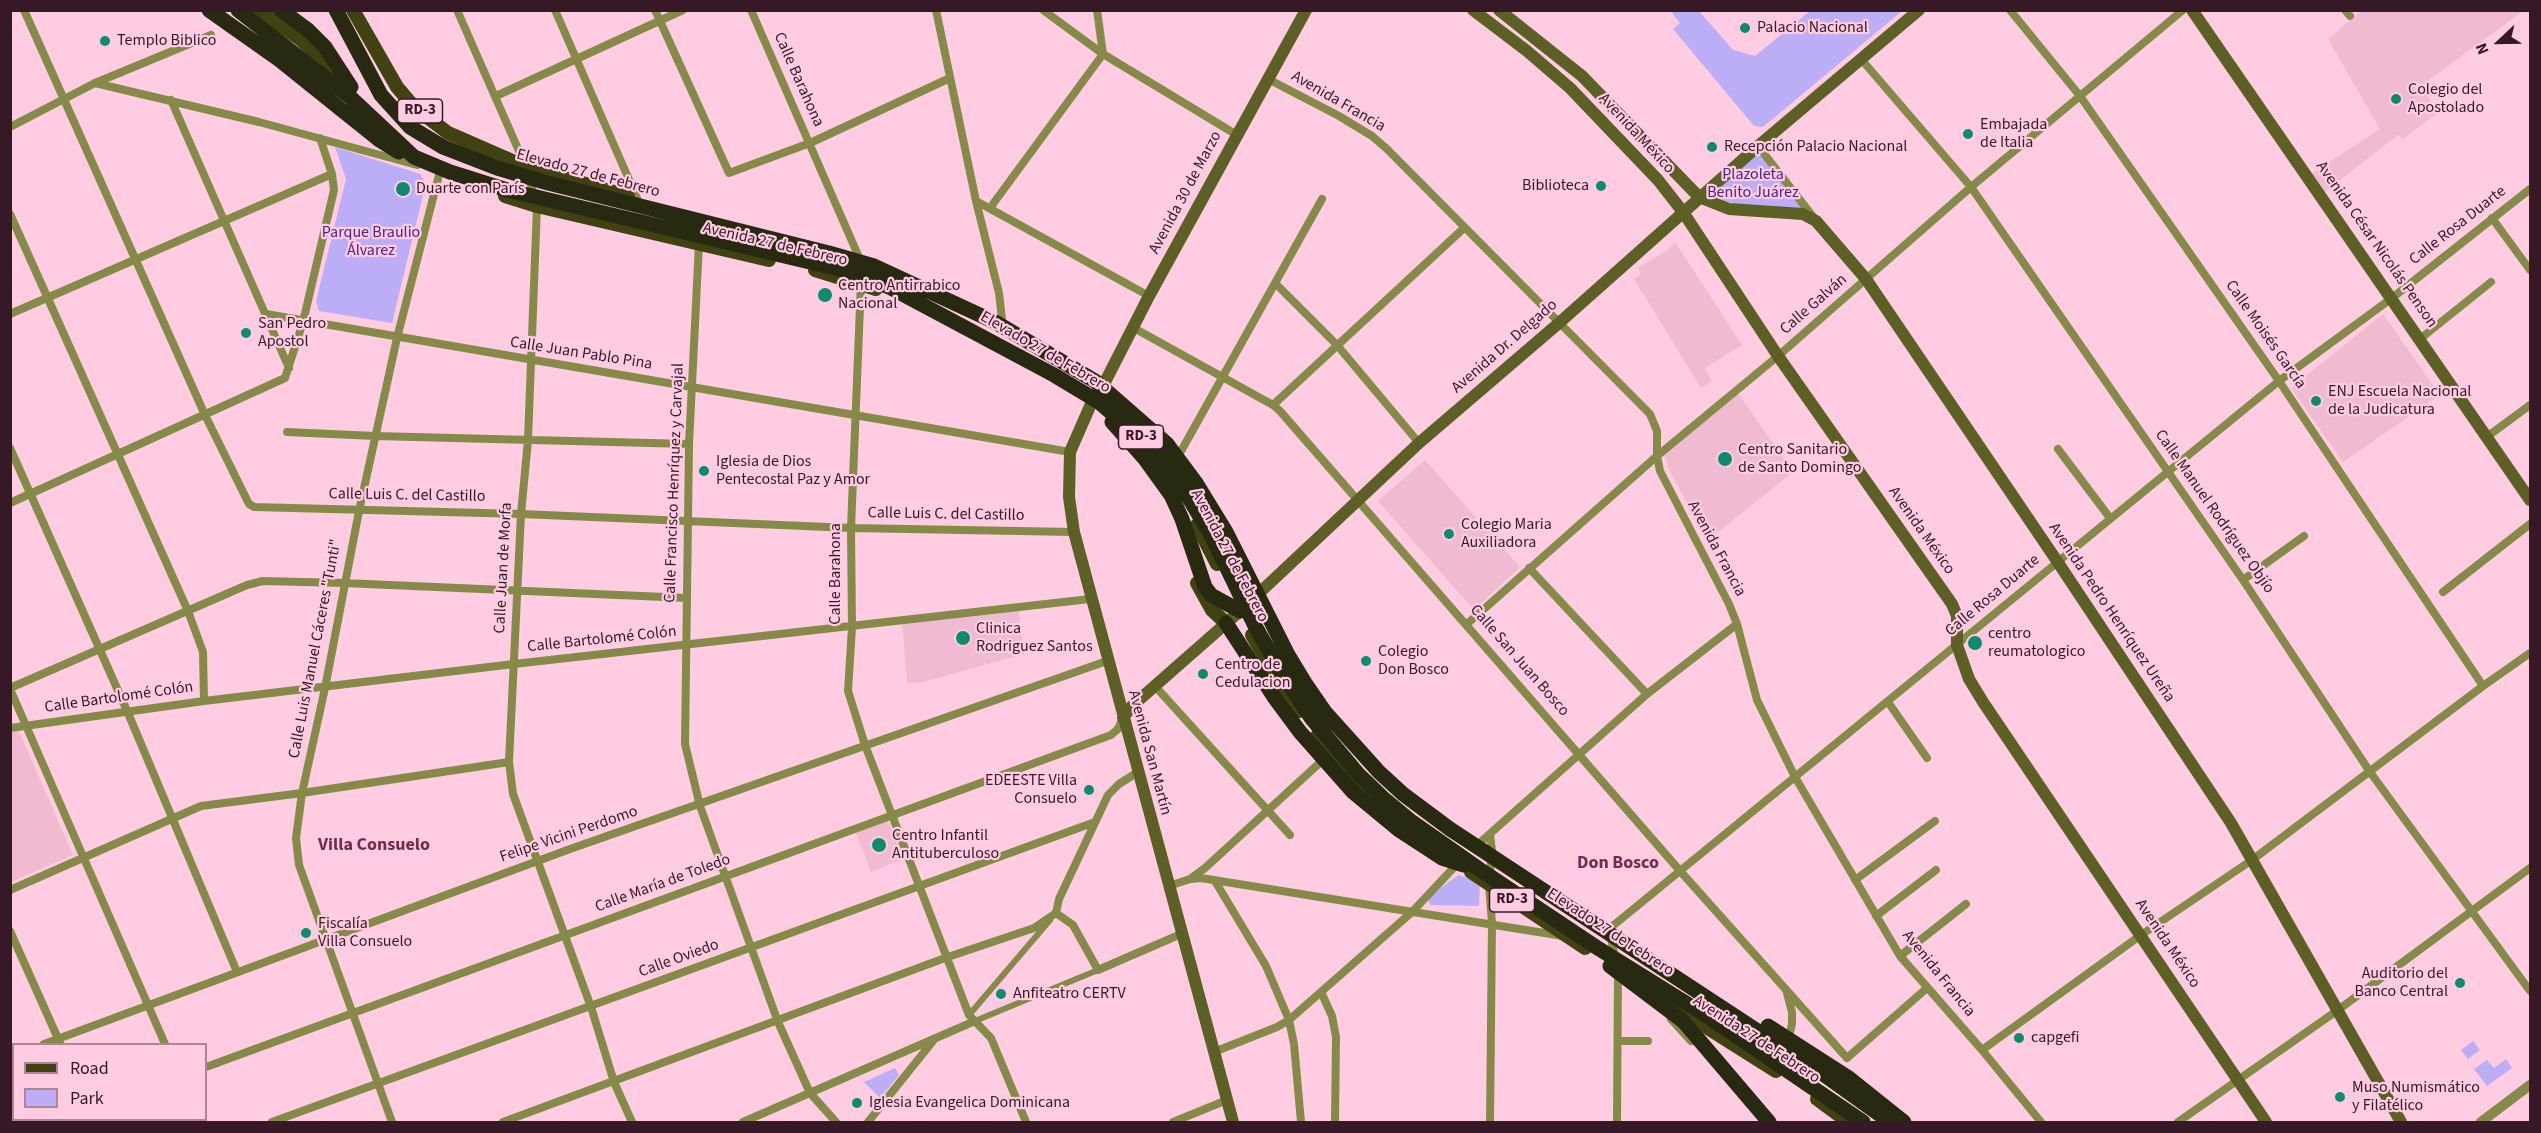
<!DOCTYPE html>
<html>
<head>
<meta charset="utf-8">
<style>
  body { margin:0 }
  #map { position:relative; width:2541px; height:1133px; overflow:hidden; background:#ffcce1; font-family:"Source Sans 3",sans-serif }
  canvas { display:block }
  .frame { position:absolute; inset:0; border:12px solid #371827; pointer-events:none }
  .legend { position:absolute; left:12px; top:1043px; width:195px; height:78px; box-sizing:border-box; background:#ffcce1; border:2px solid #af8497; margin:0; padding:8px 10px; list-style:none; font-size:18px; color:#371827 }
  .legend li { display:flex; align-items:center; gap:12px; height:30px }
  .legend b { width:30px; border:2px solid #af8497 }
  .north { position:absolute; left:2469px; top:12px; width:60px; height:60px; -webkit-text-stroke:4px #ffcce1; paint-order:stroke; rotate:248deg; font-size:16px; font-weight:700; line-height:24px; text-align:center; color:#371827 }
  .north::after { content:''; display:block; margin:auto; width:21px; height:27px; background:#371827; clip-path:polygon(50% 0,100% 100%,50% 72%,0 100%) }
</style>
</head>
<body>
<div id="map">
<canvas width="2541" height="1133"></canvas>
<div class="frame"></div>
<ul class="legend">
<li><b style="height:8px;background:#404212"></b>Road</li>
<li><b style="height:16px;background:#bbaef7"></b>Park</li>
</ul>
<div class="north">N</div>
</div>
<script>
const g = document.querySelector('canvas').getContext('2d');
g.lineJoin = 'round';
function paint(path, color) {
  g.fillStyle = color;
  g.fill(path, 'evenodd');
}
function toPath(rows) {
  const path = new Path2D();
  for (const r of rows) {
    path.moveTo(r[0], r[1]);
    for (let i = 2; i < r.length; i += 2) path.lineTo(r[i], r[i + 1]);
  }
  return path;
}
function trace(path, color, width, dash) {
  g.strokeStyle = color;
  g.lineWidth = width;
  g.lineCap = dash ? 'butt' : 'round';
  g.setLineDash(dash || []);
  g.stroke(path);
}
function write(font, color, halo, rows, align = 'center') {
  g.font = font + ' "Source Sans 3",sans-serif';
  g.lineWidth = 4.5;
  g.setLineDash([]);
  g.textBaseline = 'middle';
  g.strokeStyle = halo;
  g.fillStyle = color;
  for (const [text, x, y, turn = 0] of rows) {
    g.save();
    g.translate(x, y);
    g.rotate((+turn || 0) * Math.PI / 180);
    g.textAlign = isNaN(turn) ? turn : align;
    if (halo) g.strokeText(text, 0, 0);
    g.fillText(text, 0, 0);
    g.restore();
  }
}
const built = toPath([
  [2361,11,2523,11,2422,85,2437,113,2403,139,2398,135,2321,195,2308,176,2380,129,2328,39],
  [1675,242,1742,345,1705,368,1712,381,1701,388,1634,279,1641,274,1638,268,1669,249],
  [2383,314,2440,395,2343,462,2291,388],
  [1735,389,1793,472,1707,541,1669,469,1663,450],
  [1425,460,1520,567,1474,610,1378,501],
  [1019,611,1024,654,923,682,907,683,902,621],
  [17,727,73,855,11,882,10,728],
  [887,818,903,859,871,872,855,830]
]);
const green = toPath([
  [1675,10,1699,11,1733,50,1755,56,1810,11,1902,11,1763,127,1754,126,1673,29,1680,23,1672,13],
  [335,147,420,174,426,183,392,323,319,311,316,301,346,179],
  [1756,149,1803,208,1744,207,1705,194],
  [1459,875,1480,883,1479,906,1430,905,1427,897],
  [2473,1041,2480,1050,2468,1059,2461,1050],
  [2506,1059,2512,1068,2487,1086,2474,1069,2487,1060,2494,1068],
  [895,1068,899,1075,880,1098,864,1082]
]);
const pedestrian = toPath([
  [969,1015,1050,920],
  [975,1021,1098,970]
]);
const minor = toPath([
  [24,10,205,415,249,504,254,507,521,514,851,528,1074,532],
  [457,10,526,167,537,206,528,440,521,514,509,762,513,794,591,1007,614,1082,632,1122],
  [555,10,637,198],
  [655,10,729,173,810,143,950,78],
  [751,10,858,255,859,263],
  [936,10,976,201,999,293,1002,319],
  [1043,10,1103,54,1237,135],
  [2010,10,2080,96,2279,381,2483,686],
  [2345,10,2350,16],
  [1861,59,1971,187,2243,580,2370,772,2530,991],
  [1268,79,1339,116,1372,136,1387,149,1650,414,1657,431,1657,456,1660,471,1729,604,1737,624,1757,700,1795,777,1900,956,1982,1050,2041,1122],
  [95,83,259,122,417,165],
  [496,96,683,10],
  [171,100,289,368],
  [10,127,95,83,211,35],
  [1758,146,1814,218],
  [976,201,1149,296],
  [990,208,1103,54,1097,10],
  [10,214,188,611,203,652,204,701],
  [2492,218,2530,270],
  [699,244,689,444,685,744,700,806,778,1022,810,1093,836,1122],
  [861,282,851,528,852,627,848,691,865,745,969,1015,991,1038,1026,1122],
  [1275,283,1337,345,1419,443],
  [10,314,332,174],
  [266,314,1070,452],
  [1132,327,1273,405,1280,411,1681,872,1847,1058,1927,988],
  [2420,339,2491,282],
  [1273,405,1464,228],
  [287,432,375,436,689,444],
  [2488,436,2530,405],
  [10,448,128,713,237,972],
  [2058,449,2110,518],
  [1180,453,1322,199],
  [10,503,285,378,303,322,334,190,332,174,320,138],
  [1529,568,1647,694],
  [2243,580,2304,536],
  [2443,592,2530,524],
  [1467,624,1657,456,1778,356,1971,187,2183,10],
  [1154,685,1290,835],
  [10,688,247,585,263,581,344,583,687,598],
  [10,689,165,1044],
  [1888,702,1927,758],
  [10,728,204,701,514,664,1090,599],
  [1475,847,1647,694,1737,624],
  [1190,879,1201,878,1563,936],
  [1855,880,1935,821],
  [1215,881,1266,966,1289,1020,1294,1044,1301,1122],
  [1169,886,1190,879,1205,868,1325,758],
  [10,890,201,806,302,793,509,762],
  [1056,913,1059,899,1108,795,1119,784,1138,772],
  [1056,913,1073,925,1098,970,1181,934],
  [1876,916,1936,870],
  [10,931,60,1043],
  [1900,956,1966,904],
  [1615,957,1609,929,2279,381,2392,298,2530,189],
  [1321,992,1332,1016,1336,1037,1335,1122],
  [1787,993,1792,1012,1792,1024,1788,1041],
  [1671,1019,1691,1041],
  [1619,1041,1648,1041],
  [44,1044,570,849,1107,661],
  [1982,1050,2141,935,2252,860,2483,686,2530,653],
  [1214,1052,1277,1027,1289,1020,1412,912,1459,862],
  [10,1057,14,1056],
  [206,1067,1111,735,1118,729,1123,718],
  [94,1120,96,1122],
  [52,1122,60,1120],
  [272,1122,1095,822],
  [392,1122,299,865,296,838,302,793,325,688,359,511,397,338,439,175],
  [503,1122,945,958,1034,928,1056,913],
  [743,1122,975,1021],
  [868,1122,933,1041],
  [1173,1122,1227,1100],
  [1490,1122,1492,923,1489,885,1492,851,1490,834],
  [1617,1122,1618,973],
  [2178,1122,2338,1010,2530,868]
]);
const tertiary = toPath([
  [2481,1122,2530,1085]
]);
const secondary = toPath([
  [1473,10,1527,51,1570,88,1658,180,1683,212,1778,356,1952,604,1957,616,1957,645,1969,679,1983,702,2266,1122],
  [1499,10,1582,76,1699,197,1729,209,1803,214,1816,221,1866,279,2057,561,2231,823,2401,1122],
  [2192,10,2530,500],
  [1123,718,1132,706,1240,611,1419,443,1559,323,1758,146,1919,10],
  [1233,1122,1074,532,1069,497,1070,452,1091,404,1104,384,1149,296,1306,10]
]);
const primary = toPath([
  [259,10,300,39,337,72],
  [353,10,397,87,414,107,448,133,526,167,628,196],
  [505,196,537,206,769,260],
  [815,270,876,289],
  [1197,525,1217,564],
  [1197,583,1212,610,1226,623],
  [1252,635,1287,696,1299,711],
  [1317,736,1377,805],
  [1471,872,1585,948],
  [1673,1006,1776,1071],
  [1817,1099,1848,1122]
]);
const motorway = toPath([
  [209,10,277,58,378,139,399,152],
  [238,10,350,97,414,157,450,172,507,190,856,273,889,287,1054,375,1099,402,1158,453,1177,478,1212,537,1255,626,1287,682,1312,719,1359,775,1383,798,1412,822,1479,869,1596,947,1710,1018,1863,1122],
  [281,10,308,30,325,47,351,87],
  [336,10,381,95,410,127,443,147,497,168,548,183,829,253,874,266,995,322,1095,381,1167,444,1196,483,1226,532,1288,655,1305,683,1325,712,1379,772,1403,794,1450,829,1823,1074,1890,1122],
  [1112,422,1145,459,1171,495,1182,519,1205,587,1211,595,1240,611],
  [1226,623,1274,697,1300,732,1353,792,1399,830,1442,858,1464,865],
  [1610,966,1683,1021,1769,1122],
  [1768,1026,1849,1078,1904,1122]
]);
const markers = [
  [1745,28,6,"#0e8b6f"],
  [105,41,6,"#0e8b6f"],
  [2396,99,6,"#0e8b6f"],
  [1968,134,6,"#0e8b6f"],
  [1712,147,6,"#0e8b6f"],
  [1601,186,6,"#0e8b6f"],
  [403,189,8,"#0e8b6f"],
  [825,295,8,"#0e8b6f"],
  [246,333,6,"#0e8b6f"],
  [2316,401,6,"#0e8b6f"],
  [1725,459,8,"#0e8b6f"],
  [704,471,6,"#0e8b6f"],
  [1449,534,6,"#0e8b6f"],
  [963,638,8,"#0e8b6f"],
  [1975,643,8,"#0e8b6f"],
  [1366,661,6,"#0e8b6f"],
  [1203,674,6,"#0e8b6f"],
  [1089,790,6,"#0e8b6f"],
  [879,845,8,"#0e8b6f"],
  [306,933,6,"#0e8b6f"],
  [2460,983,6,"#0e8b6f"],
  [1001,994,6,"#0e8b6f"],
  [2019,1038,6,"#0e8b6f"],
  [2340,1097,6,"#0e8b6f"],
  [857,1103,6,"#0e8b6f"]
];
const shields = [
  [420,111,45],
  [1141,437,45],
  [1512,900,45]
];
const shieldNames = [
  ["RD-3",420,111],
  ["RD-3",1141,437],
  ["RD-3",1512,900]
];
const poiNames = [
  ["Palacio Nacional",1757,28],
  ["Templo Biblico",117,41],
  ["Colegio del",2408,90],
  ["Apostolado",2408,108],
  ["Embajada",1980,125],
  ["de Italia",1980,143],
  ["Recepción Palacio Nacional",1724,147],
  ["Biblioteca",1589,186,"right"],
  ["Duarte con París",416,189],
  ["Centro Antirrabico",838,286],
  ["Nacional",838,304],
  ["San Pedro",258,324],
  ["Apostol",258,342],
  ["ENJ Escuela Nacional",2328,392],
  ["de la Judicatura",2328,410],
  ["Centro Sanitario",1738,450],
  ["de Santo Domingo",1738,468],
  ["Iglesia de Dios",716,462],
  ["Pentecostal Paz y Amor",716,480],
  ["Colegio Maria",1461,525],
  ["Auxiliadora",1461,543],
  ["Clinica",976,629],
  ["Rodriguez Santos",976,647],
  ["centro",1988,634],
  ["reumatologico",1988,652],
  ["Colegio",1378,652],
  ["Don Bosco",1378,670],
  ["Centro de",1215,665],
  ["Cedulacion",1215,683],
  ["EDEESTE Villa",1077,781,"right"],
  ["Consuelo",1077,799,"right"],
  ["Centro Infantil",892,836],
  ["Antituberculoso",892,854],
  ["Fiscalía",318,924],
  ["Villa Consuelo",318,942],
  ["Auditorio del",2448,974,"right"],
  ["Banco Central",2448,992,"right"],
  ["Anfiteatro CERTV",1013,994],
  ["capgefi",2031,1038],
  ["Muso Numismático",2352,1088],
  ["y Filatélico",2352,1106],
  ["Iglesia Evangelica Dominicana",869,1103]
];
const streetNames = [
  ["Calle Barahona",798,80,66],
  ["Avenida Francia",1338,102,30],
  ["Avenida México",1636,134,47],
  ["Elevado 27 de Febrero",588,174,15],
  ["Avenida 30 de Marzo",1186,193,-62],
  ["Calle Rosa Duarte",2458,226,-38],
  ["Avenida 27 de Febrero",775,245,13],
  ["Avenida César Nicolás Penson",2376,245,55],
  ["Calle Galván",1814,305,-41],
  ["Calle Moisés García",2265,335,55],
  ["Avenida Dr. Delgado",1505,347,-41],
  ["Elevado 27 de Febrero",1045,353,30],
  ["Calle Juan Pablo Pina",581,354,9],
  ["Calle Francisco Henríquez y Carvajal",675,483,-88],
  ["Calle Luis C. del Castillo",407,496,1],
  ["Calle Manuel Rodríguez Objío",2214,512,55],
  ["Calle Luis C. del Castillo",946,515,1],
  ["Avenida México",1921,531,55],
  ["Avenida Francia",1716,549,62],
  ["Avenida 27 de Febrero",1229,556,62],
  ["Calle Juan de Morfa",504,568,-87],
  ["Calle Barahona",836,574,-90],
  ["Calle Rosa Duarte",1993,596,-40],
  ["Avenida Pedro Henríquez Ureña",2111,613,56],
  ["Calle Bartolomé Colón",602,640,-6],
  ["Calle Luis Manuel Cáceres \"Tunti\"",316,649,-79],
  ["Calle San Juan Bosco",1519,661,49],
  ["Calle Bartolomé Colón",119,698,-8],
  ["Avenida San Martín",1149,753,75],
  ["Felipe Vicini Perdomo",569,835,-19],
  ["Calle María de Toledo",663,884,-20],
  ["Elevado 27 de Febrero",1610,933,33],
  ["Avenida México",2167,944,56],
  ["Calle Oviedo",679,959,-20],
  ["Avenida Francia",1938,974,51],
  ["Avenida 27 de Febrero",1756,1040,33]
];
const parkNames = [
  ["Plazoleta",1753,175],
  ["Benito Juárez",1753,193],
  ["Parque Braulio",371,233],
  ["Álvarez",371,251]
];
const neighbourhoodNames = [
  ["Villa Consuelo",374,846],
  ["Don Bosco",1618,864]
];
paint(built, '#f0bad1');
paint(green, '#bbaef7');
trace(pedestrian, '#868a48', 6);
trace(minor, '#868a48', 8);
trace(tertiary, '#868a48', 10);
trace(secondary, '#5d6025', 12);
trace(primary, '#404212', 14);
trace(motorway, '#282911', 15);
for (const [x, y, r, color] of markers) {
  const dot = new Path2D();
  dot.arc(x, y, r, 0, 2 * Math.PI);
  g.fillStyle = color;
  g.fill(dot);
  trace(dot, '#ffcce1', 2);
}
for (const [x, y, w] of shields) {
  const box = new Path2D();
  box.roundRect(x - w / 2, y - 12, w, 24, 4.5);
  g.fillStyle = '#ffcce1';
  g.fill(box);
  trace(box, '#371827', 1.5);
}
write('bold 15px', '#371827', null, shieldNames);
write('16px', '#371827', '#ffcce1', poiNames, 'left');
write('16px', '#371827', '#ffcce1', streetNames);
write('16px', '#492392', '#ffcce1', parkNames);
write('bold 18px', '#712c4f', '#ffcce1', neighbourhoodNames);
</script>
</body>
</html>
